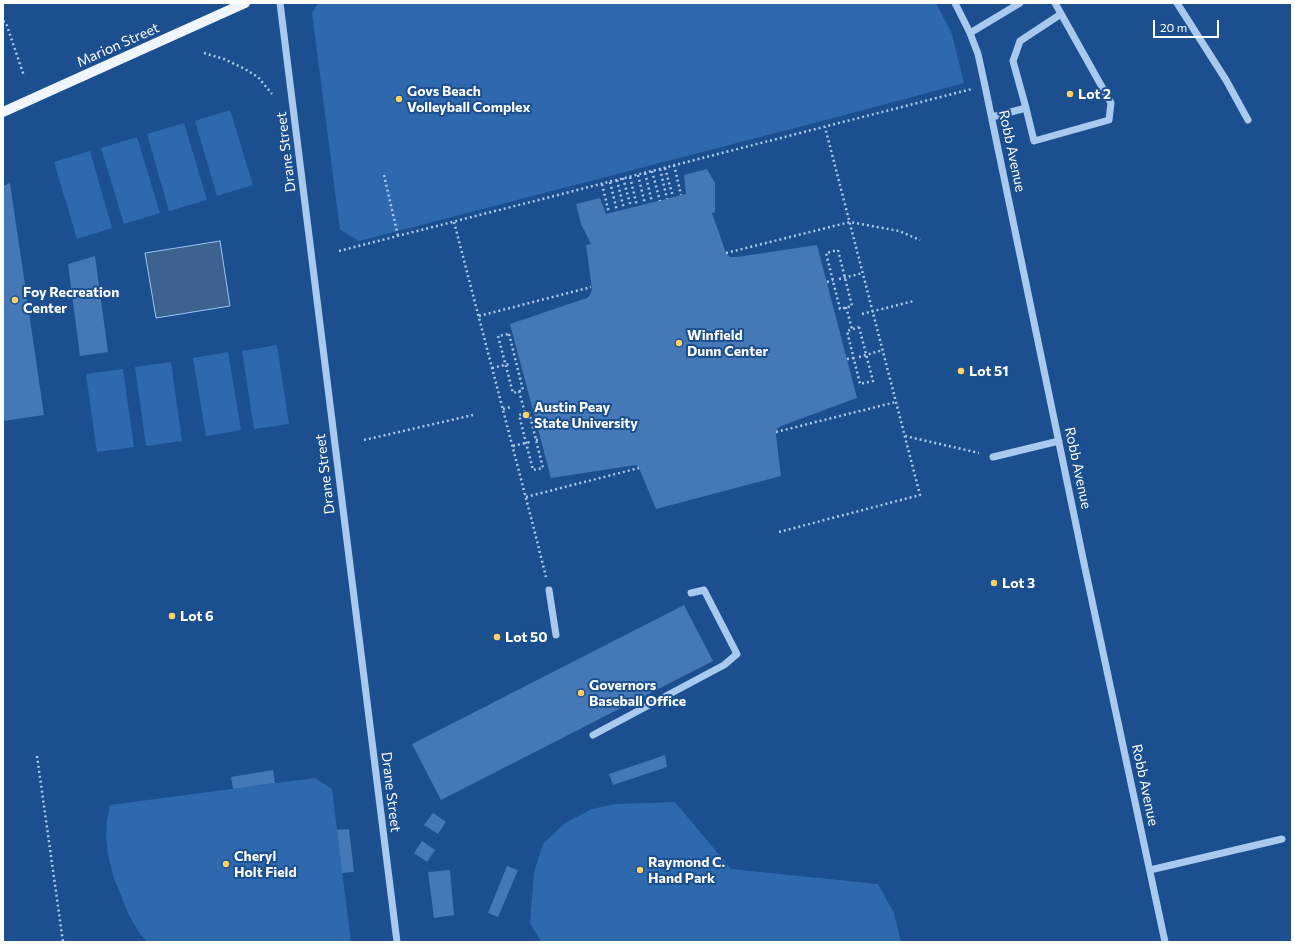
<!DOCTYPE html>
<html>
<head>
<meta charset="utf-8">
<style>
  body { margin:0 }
  #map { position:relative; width:1295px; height:945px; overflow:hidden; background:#1b4f8f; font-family:Commissioner,sans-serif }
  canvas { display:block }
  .frame { position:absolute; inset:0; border:4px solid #fff; pointer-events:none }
  .scale { position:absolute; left:1153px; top:20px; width:66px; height:18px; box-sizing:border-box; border:2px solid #fff; border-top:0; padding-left:5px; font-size:12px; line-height:14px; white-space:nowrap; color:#fff; -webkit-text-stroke:3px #1b4f8f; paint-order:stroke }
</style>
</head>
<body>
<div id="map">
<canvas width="1295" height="945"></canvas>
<div class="frame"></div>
<div class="scale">20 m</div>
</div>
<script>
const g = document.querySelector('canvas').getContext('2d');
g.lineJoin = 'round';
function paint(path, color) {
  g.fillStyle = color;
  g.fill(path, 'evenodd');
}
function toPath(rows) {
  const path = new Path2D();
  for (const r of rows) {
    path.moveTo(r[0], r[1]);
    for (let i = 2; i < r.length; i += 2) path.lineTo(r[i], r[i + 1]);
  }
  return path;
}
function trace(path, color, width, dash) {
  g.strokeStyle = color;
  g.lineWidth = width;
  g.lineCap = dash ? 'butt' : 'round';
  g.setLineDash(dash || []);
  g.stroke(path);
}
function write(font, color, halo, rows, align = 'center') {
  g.font = font + ' Commissioner,sans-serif';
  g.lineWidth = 4;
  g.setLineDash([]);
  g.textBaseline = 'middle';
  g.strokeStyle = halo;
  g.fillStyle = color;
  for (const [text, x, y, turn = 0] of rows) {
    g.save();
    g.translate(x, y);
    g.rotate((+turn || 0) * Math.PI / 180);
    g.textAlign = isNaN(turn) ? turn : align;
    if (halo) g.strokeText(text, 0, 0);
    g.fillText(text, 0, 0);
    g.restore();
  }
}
const green = toPath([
  [318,3,936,3,952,34,964,83,845,115,359,241,340,230,312,13],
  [230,110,253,185,217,196,195,121],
  [184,123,207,200,169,211,147,134],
  [137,137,160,213,124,224,101,148],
  [90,151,112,228,77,239,54,162],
  [277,345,289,424,254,429,242,351],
  [228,352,241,430,206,436,193,358],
  [171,362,182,441,146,446,135,367],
  [123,369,134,447,97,452,86,374],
  [315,778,332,789,351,942,147,942,138,931,128,913,113,876,108,855,106,836,107,820,110,805],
  [675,802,731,869,878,884,894,913,901,942,541,942,530,923,534,872,543,844,565,823,592,809,616,804]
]);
const water = toPath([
  [220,241,230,306,156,318,145,253,220,241]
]);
const building = toPath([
  [707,169,715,183,715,212,712,213,726,253,730,257,737,257,817,245,857,398,781,426,777,429,776,435,781,476,656,509,639,468,636,465,551,478,510,324,587,298,590,295,592,289,586,245,591,244,581,224,576,204,600,198,606,214,686,194,684,175],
  [10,183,44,415,3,421,3,186],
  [95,256,108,352,80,356,68,264],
  [684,605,713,661,441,800,412,744],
  [665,755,667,767,613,785,609,774],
  [273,770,275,783,233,789,231,777],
  [433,813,446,822,438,834,424,825],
  [349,829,354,872,342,873,337,830],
  [422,841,435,850,427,862,414,853],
  [507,866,518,870,498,917,488,913],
  [450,870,454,915,434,918,428,872]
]);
const path = toPath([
  [3,21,6,23,24,76],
  [204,53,224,59,245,69,258,77,272,94],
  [674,165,681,195],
  [665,168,673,197],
  [660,169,667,199],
  [652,171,660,201],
  [645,173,652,202],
  [384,175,398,236],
  [638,175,645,204],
  [630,177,637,206],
  [623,178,631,207],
  [617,180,624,209],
  [610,182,617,211],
  [602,184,609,213],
  [454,222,534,529,546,577],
  [838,250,852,306,840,309,826,253,838,250],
  [339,251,972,89],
  [726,253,850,222,899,231,920,240],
  [839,279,863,273],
  [827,282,833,280],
  [846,307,852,329],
  [862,314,914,301],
  [479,316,591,287],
  [859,327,873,381,860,384,847,331,859,327],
  [509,334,523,390,513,393,498,336,509,334],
  [859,357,883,350],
  [847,359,854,358],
  [492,368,509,364],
  [519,391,525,413],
  [503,409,511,407],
  [529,412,543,468,533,470,519,415,529,412],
  [776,432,896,402],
  [905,436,979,453],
  [364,440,473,415],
  [536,440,541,439],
  [513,446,530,442],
  [526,497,639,468],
  [779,532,920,495,825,127],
  [37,756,63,942]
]);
const minor = toPath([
  [280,3,397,942],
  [955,3,970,33,978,54,985,86,1085,568,1165,942],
  [1177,3,1226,80,1248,120],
  [970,33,1020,3],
  [1026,108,1013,61,1020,41,1061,14],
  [992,117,1026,108,1034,141,1109,120,1111,103,1055,3],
  [993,457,1059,441],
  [549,590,556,635],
  [593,735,724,665,737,654,704,590,691,593],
  [1150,870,1282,839]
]);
const major = toPath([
  [3,112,245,3]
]);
const markers = [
  [1070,94,4,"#ffd166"],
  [399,99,4,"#ffd166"],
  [15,300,4,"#ffd166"],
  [679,343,4,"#ffd166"],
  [961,371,4,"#ffd166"],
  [526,415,4,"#ffd166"],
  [994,583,4,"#ffd166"],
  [172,616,4,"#ffd166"],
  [497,637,4,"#ffd166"],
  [581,693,4,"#ffd166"],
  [226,864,4,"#ffd166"],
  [640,870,4,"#ffd166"]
];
const streetNames = [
  ["Marion Street",118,45,-24],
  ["Robb Avenue",1012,151,78],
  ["Drane Street",286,152,-97],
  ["Robb Avenue",1078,468,78],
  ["Drane Street",325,474,-97],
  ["Robb Avenue",1145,785,78],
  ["Drane Street",391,792,83]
];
const poiNames = [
  ["Govs Beach",407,91],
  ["Volleyball Complex",407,107],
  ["Lot 2",1078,94],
  ["Foy Recreation",23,292],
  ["Center",23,308],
  ["Winfield",687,335],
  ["Dunn Center",687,351],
  ["Lot 51",969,371],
  ["Austin Peay",534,407],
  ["State University",534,423],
  ["Lot 3",1002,583],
  ["Lot 6",180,616],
  ["Lot 50",505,637],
  ["Governors",589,685],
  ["Baseball Office",589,701],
  ["Cheryl",234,856],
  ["Holt Field",234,872],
  ["Raymond C.",648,862],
  ["Hand Park",648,878]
];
paint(green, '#2e69ad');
paint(water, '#3c6290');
trace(water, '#9cc4f0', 1);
paint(building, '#4478b7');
trace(path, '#a9c9ee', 2.5, [2, 3]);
trace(minor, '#a9c9ee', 7);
trace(major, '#f0f6ff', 10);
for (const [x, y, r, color] of markers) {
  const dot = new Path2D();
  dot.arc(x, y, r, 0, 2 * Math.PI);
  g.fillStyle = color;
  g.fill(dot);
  trace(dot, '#1b4f8f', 1.5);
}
write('14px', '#fff', '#1b4f8f', streetNames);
write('bold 14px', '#fff', '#1b4f8f', poiNames, 'left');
</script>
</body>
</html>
